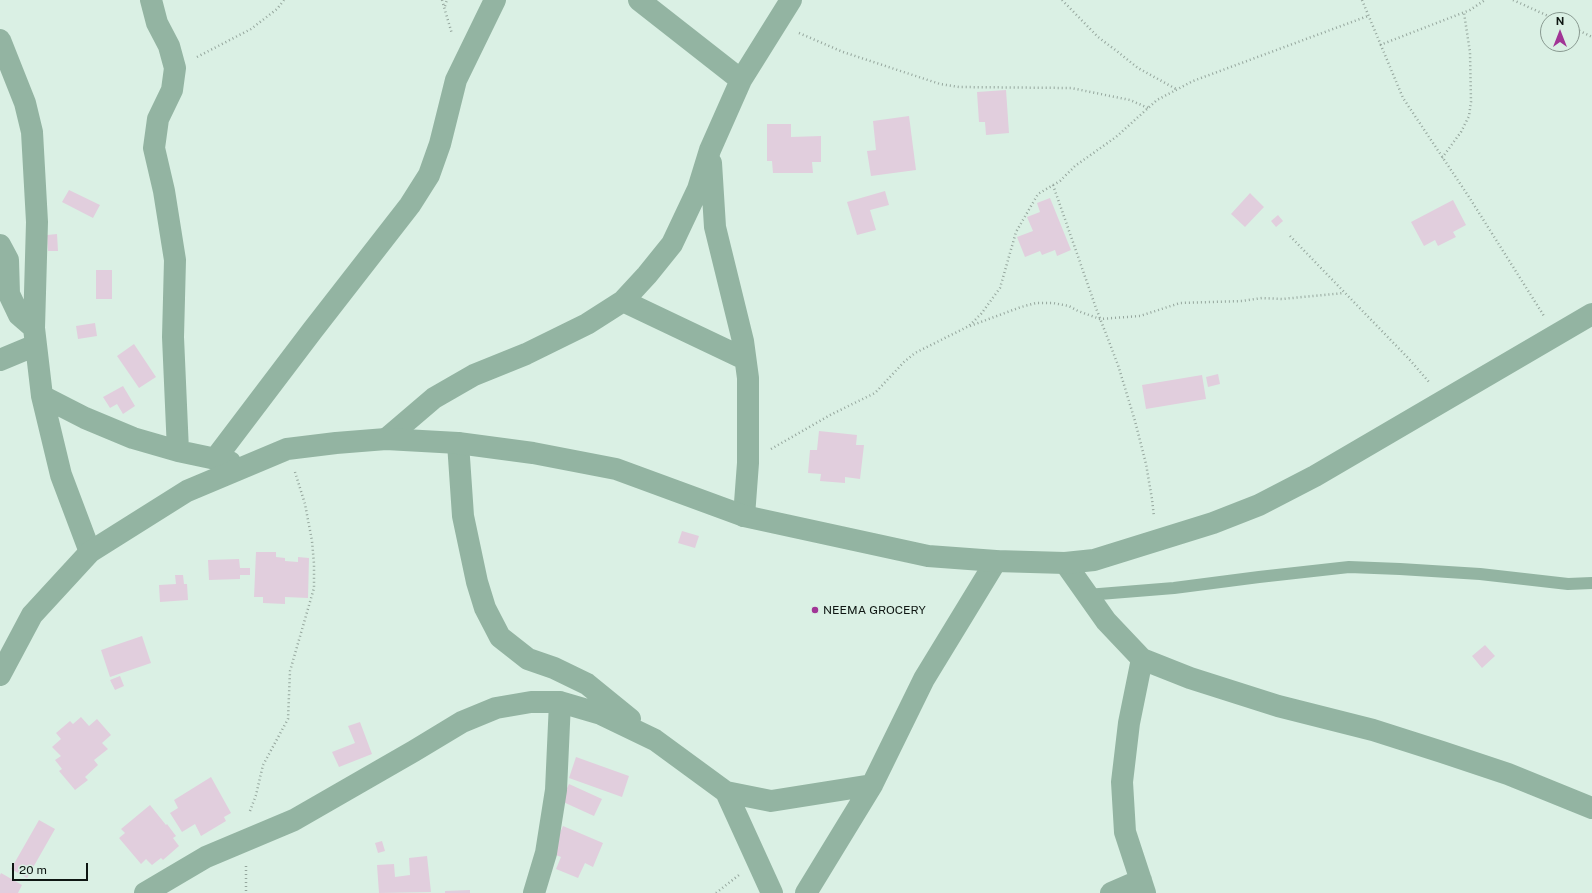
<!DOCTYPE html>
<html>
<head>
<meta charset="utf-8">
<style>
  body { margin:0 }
  #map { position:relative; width:1592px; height:893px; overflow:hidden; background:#daf0e4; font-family:"Public Sans",sans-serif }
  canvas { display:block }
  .north { position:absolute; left:1540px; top:12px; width:40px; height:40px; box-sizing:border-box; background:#daf0e4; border:1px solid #889990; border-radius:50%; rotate:0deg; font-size:11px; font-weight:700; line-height:16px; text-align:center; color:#0e1612 }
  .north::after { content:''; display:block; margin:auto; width:14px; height:18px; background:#a13596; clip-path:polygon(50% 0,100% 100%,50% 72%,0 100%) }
  .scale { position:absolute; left:12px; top:863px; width:76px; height:18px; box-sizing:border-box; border:2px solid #0e1612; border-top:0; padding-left:5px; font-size:12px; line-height:14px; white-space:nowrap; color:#0e1612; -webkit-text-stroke:3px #daf0e4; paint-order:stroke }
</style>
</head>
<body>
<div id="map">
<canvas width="1592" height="893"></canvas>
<div class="north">N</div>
<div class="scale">20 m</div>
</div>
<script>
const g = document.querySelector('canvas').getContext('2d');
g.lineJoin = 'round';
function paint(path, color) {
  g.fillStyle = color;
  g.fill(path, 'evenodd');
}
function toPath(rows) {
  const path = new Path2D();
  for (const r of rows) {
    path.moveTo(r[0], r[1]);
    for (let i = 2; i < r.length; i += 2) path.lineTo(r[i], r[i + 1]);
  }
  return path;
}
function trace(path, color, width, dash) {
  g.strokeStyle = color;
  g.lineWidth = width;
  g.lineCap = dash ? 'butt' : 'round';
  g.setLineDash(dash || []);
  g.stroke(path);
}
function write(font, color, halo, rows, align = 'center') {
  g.font = font + ' "Public Sans",sans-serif';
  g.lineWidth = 3;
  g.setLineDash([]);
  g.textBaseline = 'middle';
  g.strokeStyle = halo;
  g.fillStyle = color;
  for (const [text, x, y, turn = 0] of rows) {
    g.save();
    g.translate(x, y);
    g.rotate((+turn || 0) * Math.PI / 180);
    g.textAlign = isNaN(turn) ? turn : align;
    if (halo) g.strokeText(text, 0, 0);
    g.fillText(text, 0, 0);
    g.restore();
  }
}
const building = toPath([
  [1006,90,1009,133,986,135,985,122,979,122,977,92],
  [909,116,916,170,871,176,867,151,876,150,873,121],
  [767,124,791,124,791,137,821,136,821,162,812,162,813,173,773,173,772,161,767,161],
  [69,190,100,205,93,218,62,202],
  [885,191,889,205,870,210,876,230,857,235,847,202],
  [1250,193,1264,207,1245,227,1231,214],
  [1050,198,1071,250,1057,256,1055,250,1042,255,1040,251,1025,257,1017,237,1033,231,1027,217,1040,212,1037,203],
  [1453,200,1466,225,1453,232,1456,237,1438,246,1435,240,1424,246,1411,222],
  [1278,215,1283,221,1276,227,1271,221],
  [57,234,58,251,48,251,47,235],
  [96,270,112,270,112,299,96,299],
  [95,323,97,336,78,339,76,326],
  [134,344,156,377,139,388,117,356],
  [1218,374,1220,384,1208,387,1206,377],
  [1202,375,1206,399,1146,409,1142,385],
  [123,386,135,406,123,414,117,404,110,408,103,397],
  [819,431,857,435,856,445,864,445,860,479,845,477,845,483,820,481,821,474,808,473,810,450,817,450],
  [682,531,699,536,695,548,678,543],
  [256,552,276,552,276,557,285,558,285,561,298,562,298,557,309,558,308,598,285,597,285,604,263,603,263,597,254,597],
  [239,559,240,568,250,568,250,575,240,575,240,579,209,580,208,560],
  [175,575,183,575,184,584,187,584,188,600,160,602,159,585,176,584],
  [142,636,151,663,110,677,101,650],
  [1485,645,1495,656,1482,668,1472,656],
  [120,676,124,686,115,690,110,680],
  [81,717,89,726,97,719,111,735,102,743,108,749,94,760,98,765,85,777,88,780,75,790,59,771,62,769,55,760,61,756,52,747,61,739,56,733,70,721,73,724],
  [360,722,372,754,339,767,332,752,355,743,348,726],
  [576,757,629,776,622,797,569,778],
  [211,777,231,813,224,817,226,821,201,836,195,824,182,832,170,813,178,808,174,800],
  [569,784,602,799,594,816,561,801],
  [150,805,166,825,167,824,176,836,173,838,179,846,163,860,161,858,152,865,146,859,141,864,119,838,125,833,121,829],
  [39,820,55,829,27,878,11,869],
  [563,826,603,843,593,867,585,863,578,878,556,869,561,857,551,853],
  [382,841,385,851,378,853,375,843],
  [427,856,431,892,379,893,377,865,394,864,395,877,410,875,409,858],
  [1,873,22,885,18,893,0,893,0,875],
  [470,890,470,893,445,893,445,891]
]);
const path = toPath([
  [442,0,452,34],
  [1062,0,1098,37,1118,52,1138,68,1176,89],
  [1362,0,1403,98,1469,197,1544,316],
  [1513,0,1557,20],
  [445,6,447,0],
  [1572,27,1592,37],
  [799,33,843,52,940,84,959,87,1071,88,1130,100,1148,108],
  [1380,45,1470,10,1485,0],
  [197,57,251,29,277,9,284,0],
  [1442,158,1461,132,1469,116,1471,102,1470,52,1464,13],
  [1053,185,1096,308,1118,365,1135,421,1146,464,1152,499,1154,517],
  [1290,236,1409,359,1429,382],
  [970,326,1021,307,1036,303,1053,303,1069,306,1078,311,1100,319,1140,316,1180,303,1242,301,1262,298,1282,299,1344,293],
  [771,449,832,414,875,393,904,362,915,353,969,326,981,314,1000,288,1016,232,1038,194,1060,181,1075,166,1116,137,1157,100,1193,81,1368,16],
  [250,811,256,795,263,765,288,719,290,671,314,588,314,564,312,541,305,504,295,472],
  [246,866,246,893],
  [716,893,739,875]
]);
const service = toPath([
  [1087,595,1174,588,1259,577,1349,567,1400,569,1480,574,1568,584,1592,583]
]);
const minor = toPath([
  [151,0,157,23,169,46,175,68,172,90,158,119,154,148,164,191,175,260,173,337,178,451],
  [639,0,741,80],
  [0,40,25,103,32,132,37,222,34,328,42,396,61,475,90,552],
  [711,163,715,227,743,341,748,378,748,463,744,516],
  [0,245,8,260,9,294,19,315,34,328],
  [623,301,745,359],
  [0,360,36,345],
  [42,396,85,418,133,438,178,451,230,462],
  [386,439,434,398,474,375,526,354,587,324,623,301,647,275,672,244,698,189,710,150,741,80,791,0],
  [458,443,463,516,477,582,485,608,500,637,528,659,554,668,587,684,630,719],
  [215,459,312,331,410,205,429,175,440,144,456,80,495,0],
  [1065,563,1106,621,1142,659,1190,678,1278,706,1373,730,1442,752,1508,774,1592,808],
  [1142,659,1129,723,1122,782,1125,832,1145,893],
  [726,792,772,893],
  [145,893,206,857,294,820,414,751,462,722,496,708,531,702,560,702,601,714,655,740,726,792,771,801,872,785],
  [534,893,546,853,556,790,560,702],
  [806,893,872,785,924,679,996,561],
  [1111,893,1141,880]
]);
const tertiary = toPath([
  [0,675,32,615,90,552,187,491,287,449,336,443,386,439,458,443,533,453,616,469,744,516,928,556,996,561,1065,563,1094,560,1213,523,1259,505,1315,476,1592,314]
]);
const markers = [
  [815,610,4,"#a13596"]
];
const poiNames = [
  ["NEEMA GROCERY",823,610]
];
paint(building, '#e1cedd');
trace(path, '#95a69d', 2.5, [1, 3]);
trace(service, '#93b4a2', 12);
trace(minor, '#93b4a2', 22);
trace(tertiary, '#93b4a2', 22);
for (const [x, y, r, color] of markers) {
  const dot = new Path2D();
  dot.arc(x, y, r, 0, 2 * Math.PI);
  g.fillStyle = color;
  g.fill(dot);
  trace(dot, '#daf0e4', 1.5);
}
write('12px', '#0e1612', '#daf0e4', poiNames, 'left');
</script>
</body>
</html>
